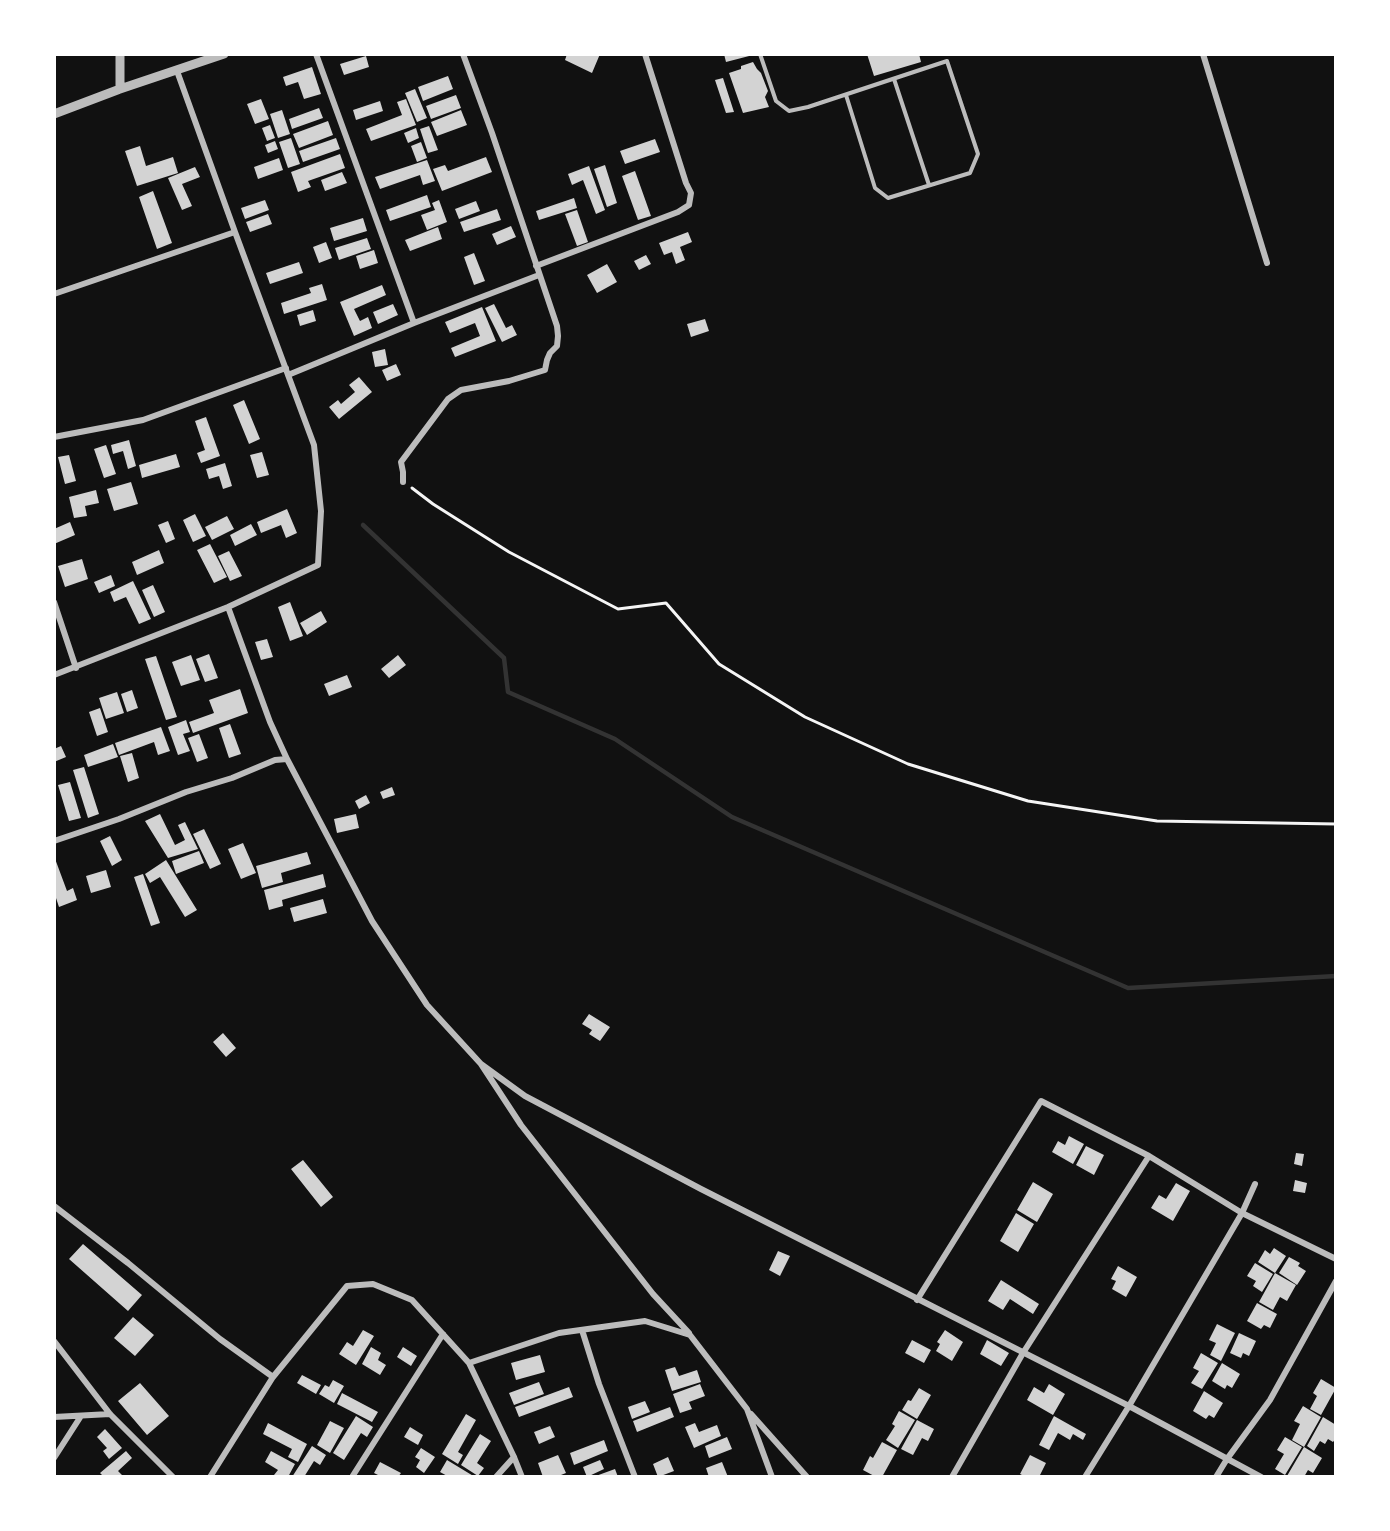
<!DOCTYPE html>
<html>
<head>
<meta charset="utf-8">
<style>
  body { margin:0 }
  #map { position:relative; width:1390px; height:1531px; overflow:hidden; background:#111; font-family:Bitter,serif }
  canvas { display:block }
  .frame { position:absolute; inset:0; border:56px solid #fff; pointer-events:none }
</style>
</head>
<body>
<div id="map">
<canvas width="1390" height="1531"></canvas>
<div class="frame"></div>
</div>
<script>
const g = document.querySelector('canvas').getContext('2d');
g.lineJoin = 'round';
function toPath(rows) {
  const path = new Path2D();
  for (const r of rows) {
    path.moveTo(r[0], r[1]);
    for (let i = 2; i < r.length; i += 2) path.lineTo(r[i], r[i + 1]);
  }
  return path;
}
function trace(path, color, width, dash) {
  g.strokeStyle = color;
  g.lineWidth = width;
  g.lineCap = dash ? 'butt' : 'round';
  g.setLineDash(dash || []);
  g.stroke(path);
}
function paint(path, color) {
  g.fillStyle = color;
  g.fill(path, 'evenodd');
}
const stream = toPath([
  [363,525,504,658,508,692,615,739,732,817,1128,988,1336,976]
]);
const building = toPath([
  [567,54,600,54,592,73,565,60],
  [724,54,753,54,753,55,726,62],
  [867,54,919,54,921,62,874,76],
  [366,56,369,67,344,75,340,64],
  [753,62,757,69,761,73,768,91,765,97,769,107,743,113,729,73,741,69,741,66],
  [312,67,321,94,304,99,298,82,286,86,283,77],
  [448,76,453,89,423,101,418,87],
  [723,78,734,112,726,113,715,80],
  [415,89,427,118,417,122,405,93],
  [456,95,461,108,431,119,426,106],
  [261,99,269,119,255,124,247,104],
  [406,99,416,125,371,141,366,129,402,115,397,102],
  [380,101,383,111,356,120,353,110],
  [319,108,323,118,292,129,289,119],
  [282,110,290,134,278,138,270,114],
  [461,110,467,125,437,136,431,122],
  [328,121,333,135,299,148,293,134],
  [270,125,275,138,267,141,262,128],
  [429,126,438,150,428,153,420,129],
  [416,128,419,138,408,143,404,133],
  [291,138,300,164,288,168,279,142],
  [336,138,340,149,303,162,299,151],
  [655,139,660,152,625,164,620,151],
  [275,141,278,149,268,153,265,145],
  [421,142,427,158,417,162,411,146],
  [140,146,146,166,173,157,178,173,137,186,125,151],
  [340,154,345,168,308,181,311,187,298,192,291,172],
  [486,157,492,172,442,191,433,169,445,165,448,171],
  [279,158,283,170,258,179,254,167],
  [427,160,435,181,423,185,420,175,380,189,375,177],
  [605,165,617,203,607,207,594,169],
  [589,166,605,210,596,214,583,180,572,185,568,174],
  [195,167,200,177,182,184,192,206,182,210,168,178],
  [635,171,651,216,638,220,622,176],
  [342,172,347,183,325,191,321,180],
  [153,191,172,243,157,249,139,197],
  [427,195,431,207,390,221,386,210],
  [574,198,577,208,539,220,536,211],
  [265,200,269,210,245,219,241,208],
  [439,200,447,222,427,230,421,215,435,210,432,203],
  [476,201,480,211,459,219,455,209],
  [497,209,501,220,464,232,460,222],
  [577,210,588,242,577,246,565,214],
  [268,214,272,224,250,232,246,222],
  [363,218,367,231,334,241,330,228],
  [511,226,516,237,497,245,492,234],
  [438,227,442,239,410,251,405,240],
  [688,232,692,242,680,247,685,260,676,264,672,252,664,255,659,243],
  [367,238,371,249,339,260,335,248],
  [326,242,332,258,319,263,313,247],
  [374,250,378,263,360,269,356,256],
  [474,253,485,281,474,285,464,257],
  [646,255,651,264,639,270,634,261],
  [299,262,303,273,270,284,266,273],
  [607,264,617,282,597,293,587,275],
  [322,284,327,300,284,314,281,303,311,293,309,288],
  [382,285,386,295,354,309,360,321,368,317,372,328,354,336,340,302],
  [393,304,398,315,378,324,373,312],
  [494,304,506,328,512,325,517,335,502,342,485,308],
  [482,307,496,341,455,357,451,348,480,336,475,323,450,333,445,322],
  [313,310,316,321,300,326,297,315],
  [705,319,709,331,691,337,687,324],
  [385,349,388,365,375,367,372,352],
  [396,364,401,375,387,381,382,370],
  [359,377,372,392,339,419,329,407,338,400,341,404,355,392,349,385],
  [244,400,260,439,249,444,233,405],
  [206,417,220,456,201,463,197,453,205,450,195,421],
  [129,440,136,466,128,469,123,451,113,454,111,445],
  [106,445,116,474,104,478,94,449],
  [262,452,269,475,257,478,250,455],
  [176,454,180,467,142,478,139,465],
  [69,455,76,481,65,484,58,457],
  [225,463,232,486,223,489,219,476,209,479,206,469],
  [131,482,138,504,114,511,107,489],
  [96,490,99,503,85,506,87,516,74,518,69,497],
  [287,509,297,533,286,538,281,525,261,533,257,522],
  [195,514,206,536,193,542,183,520],
  [227,516,234,529,212,540,205,527],
  [168,521,175,539,166,543,158,525],
  [70,522,75,535,54,544,54,529],
  [251,524,257,535,235,546,230,535],
  [210,544,227,577,214,583,197,550],
  [159,550,164,563,137,575,132,562],
  [229,551,242,576,230,581,218,556],
  [82,559,88,579,65,587,58,566],
  [111,575,115,586,99,593,94,582],
  [133,581,151,619,139,624,126,597,114,602,110,592],
  [153,585,165,612,154,617,142,590],
  [290,602,303,636,290,641,278,607],
  [321,611,327,622,307,635,300,623],
  [267,639,273,657,261,660,255,642],
  [209,654,218,678,205,682,196,659],
  [191,655,200,680,181,686,172,662],
  [398,655,406,665,389,678,381,669],
  [156,656,177,717,166,720,145,659],
  [347,675,352,687,329,696,324,684],
  [240,689,248,713,193,733,189,722,214,713,209,700],
  [132,690,138,708,127,712,121,694],
  [117,692,124,713,106,719,99,698],
  [100,708,108,732,97,736,89,712],
  [186,720,190,732,183,734,190,751,178,755,168,727],
  [230,724,241,754,229,758,219,728],
  [161,727,170,751,158,755,154,742,119,755,115,743],
  [199,734,208,758,197,762,188,738],
  [113,744,118,757,88,767,84,755],
  [61,746,66,757,54,762,54,749],
  [132,753,139,778,128,782,120,756],
  [84,767,99,814,88,818,73,770],
  [70,782,81,818,69,821,58,785],
  [392,787,395,795,383,799,380,792],
  [366,795,370,803,359,809,355,801],
  [160,814,175,845,185,840,178,825,185,822,198,849,168,858,145,821],
  [356,814,359,828,337,833,334,819],
  [204,829,221,864,210,869,193,834],
  [110,836,122,860,112,866,100,841],
  [243,843,256,873,241,879,228,849],
  [199,851,204,863,176,874,172,861],
  [307,852,311,864,281,873,283,882,262,888,256,866],
  [54,856,67,891,73,888,77,900,59,907,54,892],
  [166,860,197,910,185,917,160,877,150,883,145,874],
  [106,870,111,887,91,893,86,876],
  [143,874,160,923,151,926,134,877],
  [323,874,326,887,282,900,283,906,269,910,264,890],
  [323,899,327,913,294,922,290,908],
  [589,1014,610,1027,600,1041,589,1034,592,1030,582,1024],
  [223,1033,236,1048,226,1057,213,1042],
  [1069,1136,1084,1144,1073,1164,1052,1152,1058,1141,1065,1145],
  [1086,1146,1104,1155,1094,1175,1076,1165],
  [1296,1153,1304,1154,1302,1166,1294,1164],
  [303,1160,333,1197,321,1207,291,1169],
  [1295,1180,1307,1183,1305,1193,1293,1191],
  [1033,1182,1053,1194,1037,1222,1017,1210],
  [1176,1183,1190,1191,1173,1221,1151,1208,1159,1195,1166,1199],
  [1016,1213,1034,1224,1018,1252,1000,1241],
  [83,1244,142,1295,128,1311,69,1259],
  [1274,1248,1286,1256,1275,1273,1258,1262,1265,1250,1270,1254],
  [778,1251,790,1256,780,1276,769,1270],
  [1289,1257,1300,1263,1298,1266,1306,1271,1297,1285,1279,1273],
  [1255,1263,1273,1274,1262,1292,1253,1286,1256,1281,1247,1276],
  [1118,1266,1137,1277,1126,1297,1112,1289,1116,1281,1111,1279],
  [1275,1273,1296,1285,1287,1301,1280,1297,1273,1310,1259,1302],
  [1001,1280,1039,1304,1033,1314,1010,1299,1003,1310,988,1301],
  [1257,1303,1277,1314,1270,1328,1264,1325,1261,1329,1247,1321],
  [133,1317,154,1335,135,1356,114,1338],
  [1217,1324,1235,1333,1221,1361,1210,1355,1216,1343,1209,1340],
  [363,1330,374,1336,356,1365,339,1354,347,1342,353,1346],
  [945,1330,963,1342,952,1361,936,1351,940,1344,937,1342],
  [1239,1333,1256,1341,1249,1356,1243,1353,1241,1358,1230,1353],
  [912,1340,931,1350,924,1363,905,1353],
  [987,1340,1009,1353,1001,1366,980,1354],
  [371,1347,381,1353,378,1360,386,1365,380,1375,362,1364],
  [403,1347,417,1356,411,1366,397,1357],
  [1201,1353,1218,1363,1202,1389,1191,1383,1199,1371,1193,1368],
  [540,1355,545,1372,516,1380,511,1363],
  [1222,1363,1240,1374,1232,1388,1227,1385,1225,1389,1212,1381],
  [675,1367,679,1376,697,1370,701,1382,672,1391,665,1370],
  [302,1375,321,1385,316,1394,297,1383],
  [1321,1379,1336,1388,1321,1415,1310,1409,1317,1396,1313,1393],
  [333,1380,344,1386,334,1403,319,1394,325,1385,329,1387],
  [539,1382,544,1394,514,1405,509,1393],
  [140,1383,169,1416,147,1435,118,1401],
  [700,1384,705,1396,689,1402,692,1409,680,1413,673,1394],
  [1049,1384,1065,1394,1053,1415,1027,1400,1034,1387,1044,1393],
  [569,1387,573,1397,519,1417,515,1407],
  [919,1388,931,1395,917,1419,902,1410,908,1400,911,1401],
  [1204,1391,1223,1403,1214,1418,1209,1415,1206,1419,1193,1411],
  [342,1393,378,1412,372,1422,337,1404],
  [645,1401,650,1412,632,1419,628,1407],
  [1303,1406,1321,1417,1304,1447,1292,1440,1300,1424,1294,1421],
  [670,1407,674,1417,637,1432,633,1421],
  [899,1411,915,1420,898,1448,886,1440,895,1426,892,1424],
  [466,1414,476,1420,458,1452,463,1455,458,1464,442,1454],
  [356,1416,373,1427,367,1437,361,1433,344,1460,333,1453],
  [1054,1416,1086,1434,1083,1440,1073,1434,1070,1440,1058,1433,1049,1450,1039,1445],
  [1323,1417,1336,1425,1336,1438,1333,1442,1328,1439,1325,1444,1320,1441,1314,1451,1307,1446],
  [917,1420,934,1429,928,1441,922,1438,913,1455,901,1449],
  [330,1421,344,1428,330,1453,317,1445],
  [268,1423,307,1444,298,1462,288,1457,292,1449,263,1434],
  [695,1423,699,1432,717,1425,721,1436,694,1448,685,1427],
  [550,1426,555,1437,539,1444,534,1432],
  [410,1427,423,1435,418,1445,404,1437],
  [105,1429,122,1448,109,1459,103,1451,107,1448,97,1437],
  [480,1434,491,1441,477,1463,484,1468,478,1476,461,1465],
  [727,1437,732,1449,709,1458,705,1446],
  [1285,1437,1302,1447,1285,1475,1275,1469,1284,1454,1277,1450],
  [604,1440,608,1451,574,1465,570,1453],
  [882,1442,897,1450,882,1477,876,1477,863,1470,870,1456,873,1458],
  [312,1446,326,1455,320,1465,314,1461,304,1477,292,1477],
  [1304,1447,1322,1458,1313,1473,1308,1470,1304,1477,1289,1477,1287,1476],
  [421,1448,435,1457,424,1473,416,1467,420,1460,415,1457],
  [126,1451,132,1458,118,1471,124,1477,104,1477,100,1473],
  [271,1451,295,1464,288,1477,278,1477,274,1475,278,1470,265,1462],
  [558,1455,566,1473,556,1477,543,1477,538,1463],
  [1030,1455,1046,1463,1039,1477,1026,1477,1020,1474],
  [668,1457,674,1471,658,1477,653,1464],
  [447,1460,475,1477,449,1477,440,1472],
  [600,1460,604,1469,587,1477,583,1467],
  [380,1462,401,1473,398,1477,382,1477,374,1473],
  [722,1462,728,1477,709,1477,706,1468],
  [615,1469,618,1477,593,1477]
]);
const path = toPath([
  [412,488,433,504,509,552,618,609,666,603,719,664,805,717,908,764,1028,801,1157,821,1336,824]
]);
const service = toPath([
  [760,54,776,101,789,111,808,107,947,61,978,154,970,173,888,198,875,188,846,95],
  [894,79,929,185]
]);
const minor = toPath([
  [316,54,414,323],
  [1203,54,1267,263],
  [536,266,678,212,689,205,691,193,686,183,645,54],
  [54,294,235,232],
  [288,375,414,323,539,275],
  [54,437,143,420,286,368],
  [403,482,403,472,401,462,448,399,461,390,509,381,545,370,547,360,550,353,557,346,558,336,557,326,492,133,463,54],
  [54,602,76,668],
  [228,607,270,722,287,759,372,921,427,1005,481,1064,521,1125,653,1294,689,1333],
  [54,675,228,607,318,565,321,511,314,445,235,232,177,71],
  [54,841,119,819,186,792,232,778,275,760,287,759],
  [481,1064,525,1096,701,1189,1129,1406,1261,1477],
  [54,1206,128,1263,220,1339,273,1377,347,1286,373,1284,412,1300,469,1363,559,1333,645,1321,690,1335,747,1409,772,1477],
  [917,1300,1041,1101,1149,1156,1242,1213,1336,1259],
  [582,1330,599,1384,635,1477],
  [54,1341,110,1414,173,1477],
  [469,1363,514,1457,522,1477],
  [751,1414,807,1477],
  [54,1417,110,1414],
  [54,1458,81,1416],
  [210,1477,273,1377],
  [352,1477,443,1334],
  [496,1477,514,1457],
  [952,1477,1023,1353,1149,1156],
  [1085,1477,1129,1406,1242,1213,1255,1184],
  [1216,1477,1227,1459,1270,1400,1336,1281]
]);
const tertiary = toPath([
  [120,54,120,89],
  [54,114,120,89,224,54]
]);
trace(stream, '#333', 4.5);
paint(building, '#d3d3d3');
trace(path, '#f5f5f5', 3);
trace(service, '#bcbcbc', 4);
trace(minor, '#bcbcbc', 6);
trace(tertiary, '#bcbcbc', 9);
</script>
</body>
</html>
